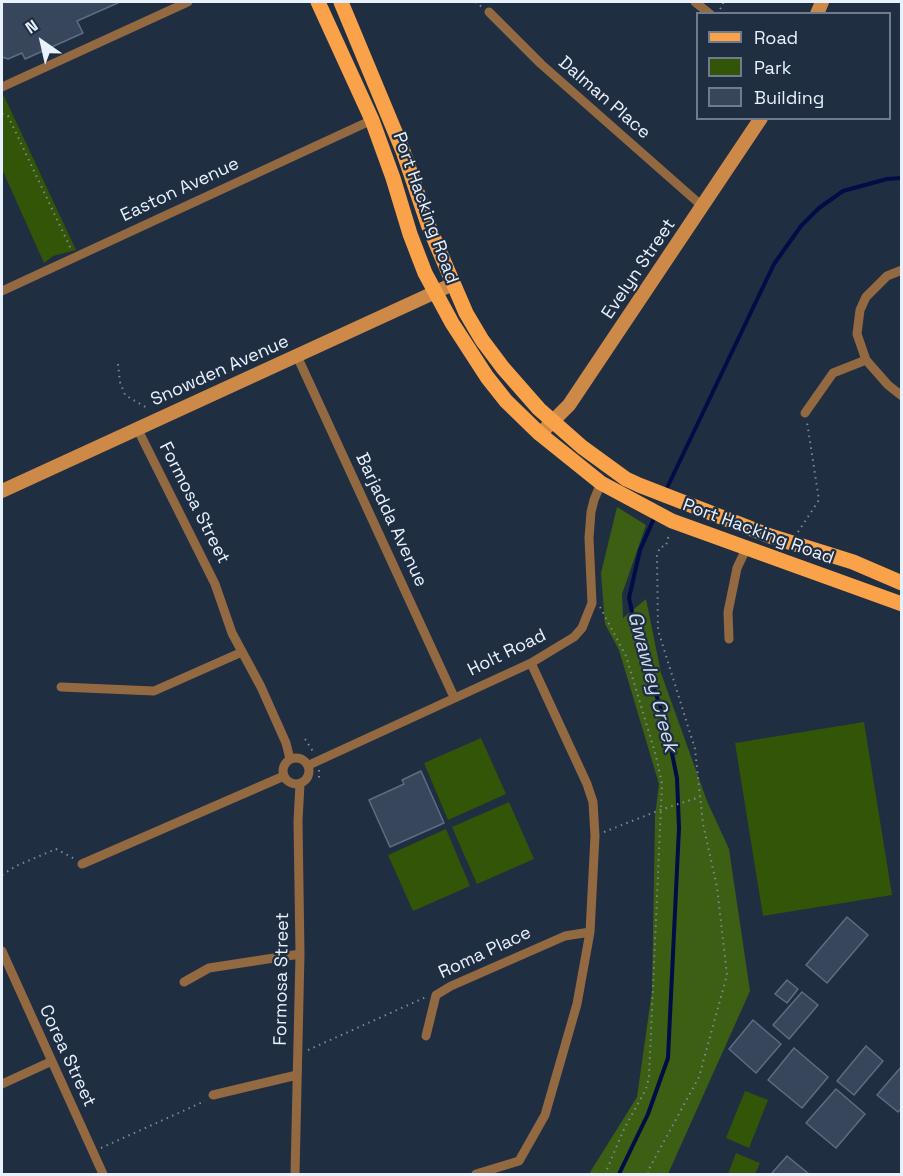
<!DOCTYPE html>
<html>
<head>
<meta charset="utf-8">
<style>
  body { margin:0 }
  #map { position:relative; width:903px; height:1176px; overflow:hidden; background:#202e41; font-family:"Space Grotesk",sans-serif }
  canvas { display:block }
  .frame { position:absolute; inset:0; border:3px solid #e8f1fe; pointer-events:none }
  .legend { position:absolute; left:696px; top:12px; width:195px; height:108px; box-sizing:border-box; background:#202e41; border:2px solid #707c8d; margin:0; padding:8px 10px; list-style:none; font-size:18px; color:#e8f1fe }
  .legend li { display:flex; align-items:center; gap:12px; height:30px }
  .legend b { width:30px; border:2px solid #707c8d }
  .north { position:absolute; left:12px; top:12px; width:60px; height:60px; -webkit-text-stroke:4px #202e41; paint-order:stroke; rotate:326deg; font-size:16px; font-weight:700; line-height:24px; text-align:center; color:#e8f1fe }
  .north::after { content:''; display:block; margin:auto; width:21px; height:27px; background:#e8f1fe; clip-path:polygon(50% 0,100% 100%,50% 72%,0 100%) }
</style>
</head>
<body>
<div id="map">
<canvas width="903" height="1176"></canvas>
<div class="frame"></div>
<ul class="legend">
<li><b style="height:8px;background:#f9a249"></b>Road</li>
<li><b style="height:16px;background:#325507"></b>Park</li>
<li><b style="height:16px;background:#37465b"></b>Building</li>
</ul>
<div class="north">N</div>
</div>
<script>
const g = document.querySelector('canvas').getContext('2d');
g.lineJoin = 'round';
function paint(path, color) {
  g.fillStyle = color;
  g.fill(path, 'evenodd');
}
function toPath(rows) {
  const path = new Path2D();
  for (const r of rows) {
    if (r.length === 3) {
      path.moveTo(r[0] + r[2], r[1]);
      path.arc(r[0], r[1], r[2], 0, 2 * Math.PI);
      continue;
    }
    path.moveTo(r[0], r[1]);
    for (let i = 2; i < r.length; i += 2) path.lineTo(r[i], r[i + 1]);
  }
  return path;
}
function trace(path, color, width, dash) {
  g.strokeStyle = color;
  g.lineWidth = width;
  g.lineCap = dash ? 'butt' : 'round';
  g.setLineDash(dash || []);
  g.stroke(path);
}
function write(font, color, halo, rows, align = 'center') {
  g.font = font + ' "Space Grotesk",sans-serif';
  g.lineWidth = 4.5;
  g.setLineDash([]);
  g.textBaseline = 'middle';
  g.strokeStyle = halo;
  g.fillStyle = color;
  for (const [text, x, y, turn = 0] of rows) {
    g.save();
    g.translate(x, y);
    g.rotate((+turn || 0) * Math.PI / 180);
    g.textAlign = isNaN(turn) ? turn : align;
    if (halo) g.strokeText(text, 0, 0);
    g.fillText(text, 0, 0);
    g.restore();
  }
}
const green = toPath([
  [4,96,76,250,53,256,44,263,2,169,2,97],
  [864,722,892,895,763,916,735,743],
  [481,738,506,794,448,820,424,763],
  [509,802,534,859,477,884,452,827],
  [446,829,470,886,413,911,388,855],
  [745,1091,768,1100,749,1148,726,1138],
  [736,1153,760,1163,755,1174,728,1174]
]);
const forest = toPath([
  [617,507,646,525,622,594,623,618,646,599,661,673,707,801,729,849,750,991,668,1174,589,1174,637,1097,652,991,655,816,659,784,619,650,605,624,601,573]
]);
const stream = toPath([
  [665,492,774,264,801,226,819,208,843,191,887,179,902,178],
  [619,1174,648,1114,668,1058,679,828,677,778,666,724,638,640,629,598,640,550,655,516]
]);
const building = toPath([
  [2,2,120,2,77,21,83,33,25,59,22,53,8,59,2,57,2,2],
  [421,771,444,823,390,847,369,800,404,784,402,780,421,771],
  [847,917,868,935,827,983,806,965,847,917],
  [787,980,798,989,787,1003,775,994,787,980],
  [802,992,818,1005,789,1039,773,1025,802,992],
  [753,1020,781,1044,756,1073,729,1049,753,1020],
  [866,1046,883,1061,854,1095,837,1081,866,1046],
  [794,1048,828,1077,802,1108,768,1080,794,1048],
  [901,1067,902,1108,898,1112,877,1095,901,1067],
  [836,1089,865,1114,836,1148,806,1123,836,1089],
  [787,1156,809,1174,774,1174,772,1173,787,1156]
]);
const path = toPath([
  [475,2,482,7],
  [720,9,723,5,723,2],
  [2,114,8,116,71,249],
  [118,364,120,382,125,395,149,409],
  [798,532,819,500,807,422],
  [600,607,626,656,656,756,662,784,649,1077,646,1089,624,1129,605,1174],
  [305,739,314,753],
  [319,770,319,779],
  [604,832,660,810,700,797],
  [2,875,16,866,56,849,75,859],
  [308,1050,426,997],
  [101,1148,205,1101],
  [308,1174,308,1173],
  [648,1174,650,1167,699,1077,727,975,717,887,703,824,695,749,658,630,657,556,660,547,666,546,669,534]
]);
const street = toPath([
  [695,2,710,14],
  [489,12,541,64,702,206],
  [2,87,188,2],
  [902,270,887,276,866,297,860,310,857,334,866,360,888,385,902,396],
  [2,291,372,120],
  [297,356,454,697],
  [805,413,833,373,866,360],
  [137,428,215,584,232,633,261,687,286,743,290,759],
  [729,639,728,612,737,568,746,549],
  [61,687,154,691,242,652],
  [296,771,13],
  [309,765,531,663,574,637,582,628,592,603,589,538,591,512,594,500,601,483],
  [82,864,284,776],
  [2,951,103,1174],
  [184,982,209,968,300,954],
  [426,1036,436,995,451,986,565,936,590,932],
  [2,1084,50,1062],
  [213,1095,297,1075],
  [295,1174,300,954,298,821,300,784],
  [476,1174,519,1161,545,1115,577,1004,590,932,595,836,593,802,587,784,531,663]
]);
const secondary = toPath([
  [817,14,822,2],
  [540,434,569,405,761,118],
  [2,491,453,284]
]);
const primary = toPath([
  [318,2,372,120,393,178,410,234,425,273,452,323,487,377,506,401,540,434,601,483,672,521,902,604],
  [341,2,403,151,429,227,466,313,482,340,503,368,539,409,582,447,626,479,639,485,770,536,853,562,902,583]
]);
const streetNames = [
  ["Dalman Place",604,98,41],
  ["Easton Avenue",180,190,-25],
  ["Port Hacking Road",425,208,70],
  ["Evelyn Street",639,269,-56],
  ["Snowden Avenue",220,371,-24],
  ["Formosa Street",194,503,63],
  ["Barjadda Avenue",391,520,65],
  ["Port Hacking Road",758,532,20],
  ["Holt Road",507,653,-26],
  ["Roma Place",485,953,-25],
  ["Formosa Street",282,979,-89],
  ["Corea Street",67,1056,65]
];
const waterNames = [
  ["Gwawley Creek",652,682,75]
];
paint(green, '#325507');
paint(forest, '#3c5f14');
trace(stream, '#000d46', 4);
paint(building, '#37465b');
trace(building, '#5d6d83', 1.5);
trace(path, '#7d8999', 2, [1.5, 4.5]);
trace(street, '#936942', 9);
trace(secondary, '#cc8948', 14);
trace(primary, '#f9a249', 15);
write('18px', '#e8f1fe', '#202e41', streetNames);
write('italic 20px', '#d1dcef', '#202e41', waterNames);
</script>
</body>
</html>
